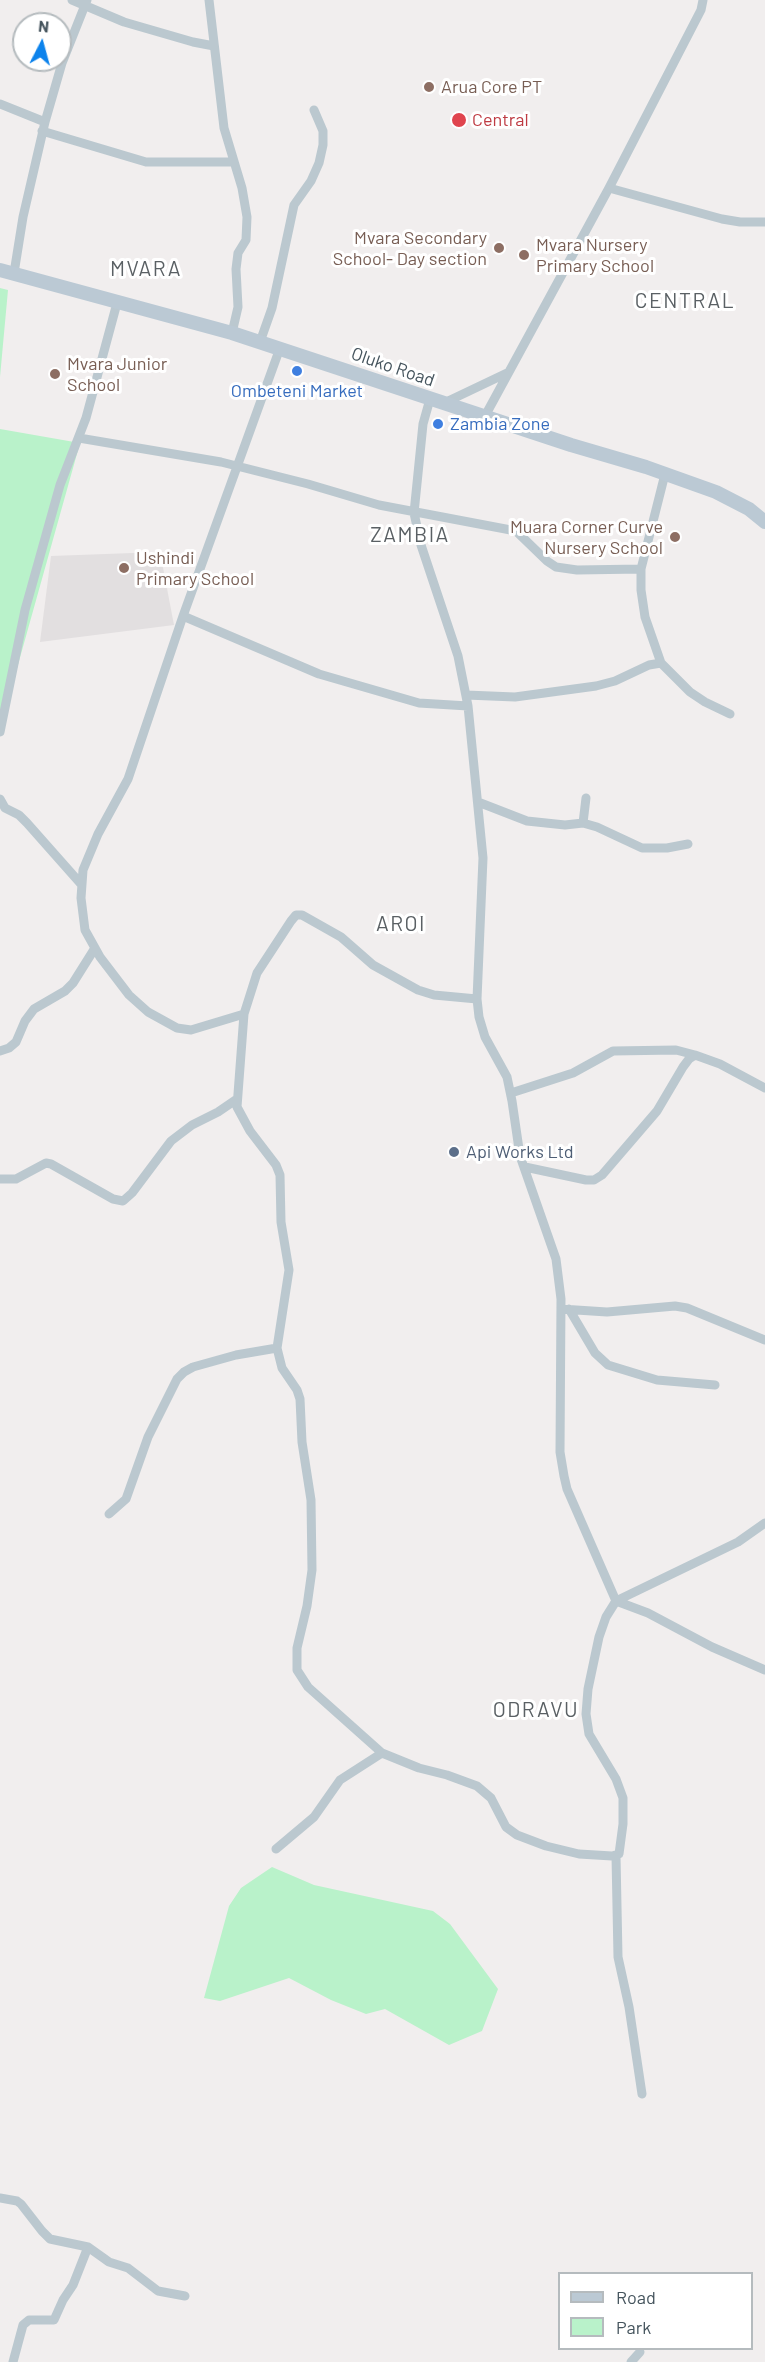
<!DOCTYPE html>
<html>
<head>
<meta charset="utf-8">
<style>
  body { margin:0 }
  #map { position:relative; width:765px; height:2362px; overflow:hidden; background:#f1eeee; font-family:Barlow,sans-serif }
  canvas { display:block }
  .legend { position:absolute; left:558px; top:2272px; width:195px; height:78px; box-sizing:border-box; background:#fff; border:2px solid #b5bbbe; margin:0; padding:8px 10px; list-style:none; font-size:18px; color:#45545d }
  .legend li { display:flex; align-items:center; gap:12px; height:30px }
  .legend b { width:30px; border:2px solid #b5bbbe }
  .north { position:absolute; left:12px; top:12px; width:60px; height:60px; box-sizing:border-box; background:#fff; border:2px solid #b5bbbe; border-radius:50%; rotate:6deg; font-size:16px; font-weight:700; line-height:24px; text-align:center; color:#45545d }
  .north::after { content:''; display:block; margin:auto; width:21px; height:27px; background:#0d83ec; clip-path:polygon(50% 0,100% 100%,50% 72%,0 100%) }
</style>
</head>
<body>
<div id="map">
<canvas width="765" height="2362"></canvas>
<ul class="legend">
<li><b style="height:8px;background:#bbc9d4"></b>Road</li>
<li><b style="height:16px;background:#b9f2ca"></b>Park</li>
</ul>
<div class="north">N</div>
</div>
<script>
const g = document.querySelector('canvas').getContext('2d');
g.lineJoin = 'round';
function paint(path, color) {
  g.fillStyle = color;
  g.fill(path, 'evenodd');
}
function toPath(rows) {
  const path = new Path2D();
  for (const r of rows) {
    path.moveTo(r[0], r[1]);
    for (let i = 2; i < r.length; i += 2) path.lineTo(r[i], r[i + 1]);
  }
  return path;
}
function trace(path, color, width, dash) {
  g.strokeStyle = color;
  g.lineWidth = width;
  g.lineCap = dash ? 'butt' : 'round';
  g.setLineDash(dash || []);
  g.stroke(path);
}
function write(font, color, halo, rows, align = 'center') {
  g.font = font + ' Barlow,sans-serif';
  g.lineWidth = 6;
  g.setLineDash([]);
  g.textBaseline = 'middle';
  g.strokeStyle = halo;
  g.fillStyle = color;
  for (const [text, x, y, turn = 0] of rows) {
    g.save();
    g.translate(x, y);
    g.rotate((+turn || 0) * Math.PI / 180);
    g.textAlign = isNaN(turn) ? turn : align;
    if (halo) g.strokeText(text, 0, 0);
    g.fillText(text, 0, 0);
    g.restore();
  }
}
const education = toPath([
  [160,552,174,625,40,642,51,556]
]);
const green = toPath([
  [0,288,8,290,0,377],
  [0,429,80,443,0,729],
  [272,1867,314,1885,433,1911,450,1924,498,1989,482,2031,449,2045,385,2009,366,2014,331,2000,289,1978,220,2001,204,1998,229,1906,241,1888]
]);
const street = toPath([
  [72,0,124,22,193,42,214,46],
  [209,0,224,128,242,188,247,217,246,240,238,253,236,269,238,307,232,333],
  [0,104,45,122],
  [42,131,146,162,233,162],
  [609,188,722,219,740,222,765,222],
  [14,273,23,217,45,122,62,63,87,0],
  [260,342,272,308,294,205,311,181,319,163,323,145,323,131,314,110],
  [280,348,183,616,128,779,98,834,83,870,81,898,85,930,100,957,129,995,148,1012,177,1028,191,1030,244,1014,257,973,291,921,296,915,302,915,341,937,373,965,418,990,434,995,477,999],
  [430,399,423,424,414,513,421,545,458,656,468,706,483,858,477,999,479,1017,485,1037,507,1077,512,1101,520,1156,556,1259,561,1299,560,1452,564,1476,567,1489,616,1601,648,1613,712,1647,765,1670],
  [444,403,507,373],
  [485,416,609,188,701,10,703,0],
  [79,438,221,462,308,484,379,505,516,531,547,561,556,567,577,570,641,569],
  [183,616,319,674,419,703,468,706],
  [661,663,645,617,641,590,641,569,665,474],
  [466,695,515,697,596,686,615,681,649,665,661,663,690,692,705,702,730,714],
  [0,732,25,610,60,485,86,418,117,303],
  [0,799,5,808,19,815,27,823,81,884],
  [478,802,527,821,565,825,583,823,586,798],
  [583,823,597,827,642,848,667,848,688,844],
  [244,1014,237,1107,250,1131,276,1165,280,1175,281,1222,289,1270,277,1348,282,1368,297,1390,300,1399,302,1442,311,1500,312,1570,307,1606,297,1648,297,1670,308,1687,382,1753],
  [0,1051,9,1048,16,1042,25,1021,34,1009,65,991,73,983,95,948],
  [511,1093,573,1073,613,1051,676,1050,695,1055],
  [525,1167,586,1180,594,1180,602,1175,657,1111,683,1067,689,1059,695,1055,720,1064,765,1088],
  [0,1179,16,1179,46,1163,51,1164,113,1199,123,1201,132,1193,171,1141,192,1125,218,1112,237,1099],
  [561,1309,607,1312,675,1306,687,1308,765,1340],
  [569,1309,595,1353,608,1365,657,1380,715,1385],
  [109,1514,126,1499,148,1437,177,1379,184,1372,193,1367,236,1355,277,1348],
  [276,1849,314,1817,340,1780,382,1753,419,1768,447,1775,477,1786,491,1798,506,1827,517,1835,546,1846,579,1854,612,1856,619,1854,623,1824,623,1798,616,1779,589,1734,586,1714,588,1689,599,1637,606,1617,616,1601,738,1542,765,1523],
  [616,1856,618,1957,629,2007,642,2094],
  [0,2198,17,2201,21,2204,42,2231,50,2239,88,2247,109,2262,128,2268,158,2291,185,2296],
  [13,2362,23,2325,29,2320,54,2320,63,2300,73,2285,88,2247],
  [631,2362,640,2352]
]);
const secondary = toPath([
  [0,270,232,333,571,445,646,467,716,492,749,509,765,522]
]);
const markers = [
  [429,87,6,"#8d6e63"],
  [459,120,8,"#e0444e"],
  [499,248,6,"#8d6e63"],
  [524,255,6,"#8d6e63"],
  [297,371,6,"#3f7fe0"],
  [55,374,6,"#8d6e63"],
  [438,424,6,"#3f7fe0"],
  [675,537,6,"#8d6e63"],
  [124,568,6,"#8d6e63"],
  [454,1152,6,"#5c6f8a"]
];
const educationNames = [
  ["Arua Core PT",441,87],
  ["Mvara Secondary",487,238,"right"],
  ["School- Day section",487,259,"right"],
  ["Mvara Nursery",536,245],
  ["Primary School",536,266],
  ["Mvara Junior",67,364],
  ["School",67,385],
  ["Muara Corner Curve",663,527,"right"],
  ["Nursery School",663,548,"right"],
  ["Ushindi",136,558],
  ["Primary School",136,579]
];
const healthNames = [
  ["Central",472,120]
];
const streetNames = [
  ["Oluko Road",393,367,19]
];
const shopNames = [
  ["Ombeteni Market",297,391],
  ["Zambia Zone",450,424,"left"]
];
const serviceNames = [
  ["Api Works Ltd",466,1152]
];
const quarterNames = [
  ["MVARA",146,269],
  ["CENTRAL",685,301],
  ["ZAMBIA",410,535],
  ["AROI",401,924],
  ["ODRAVU",536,1710]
];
paint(education, '#e2dfe0');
paint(green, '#b9f2ca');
trace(street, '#bbc8cf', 9);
trace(secondary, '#bbc9d4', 14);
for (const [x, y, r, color] of markers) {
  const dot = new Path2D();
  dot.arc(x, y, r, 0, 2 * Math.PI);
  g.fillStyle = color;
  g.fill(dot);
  trace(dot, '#fff', 2);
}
write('18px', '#785e54', '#fff', educationNames, 'left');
write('18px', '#be3a42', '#fff', healthNames, 'left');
write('18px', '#45545d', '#fff', streetNames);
write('18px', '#366cbe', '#fff', shopNames);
write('18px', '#4e5e75', '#fff', serviceNames, 'left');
g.letterSpacing = '1.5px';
write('21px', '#5a6064', '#fff', quarterNames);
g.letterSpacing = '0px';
</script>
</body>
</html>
